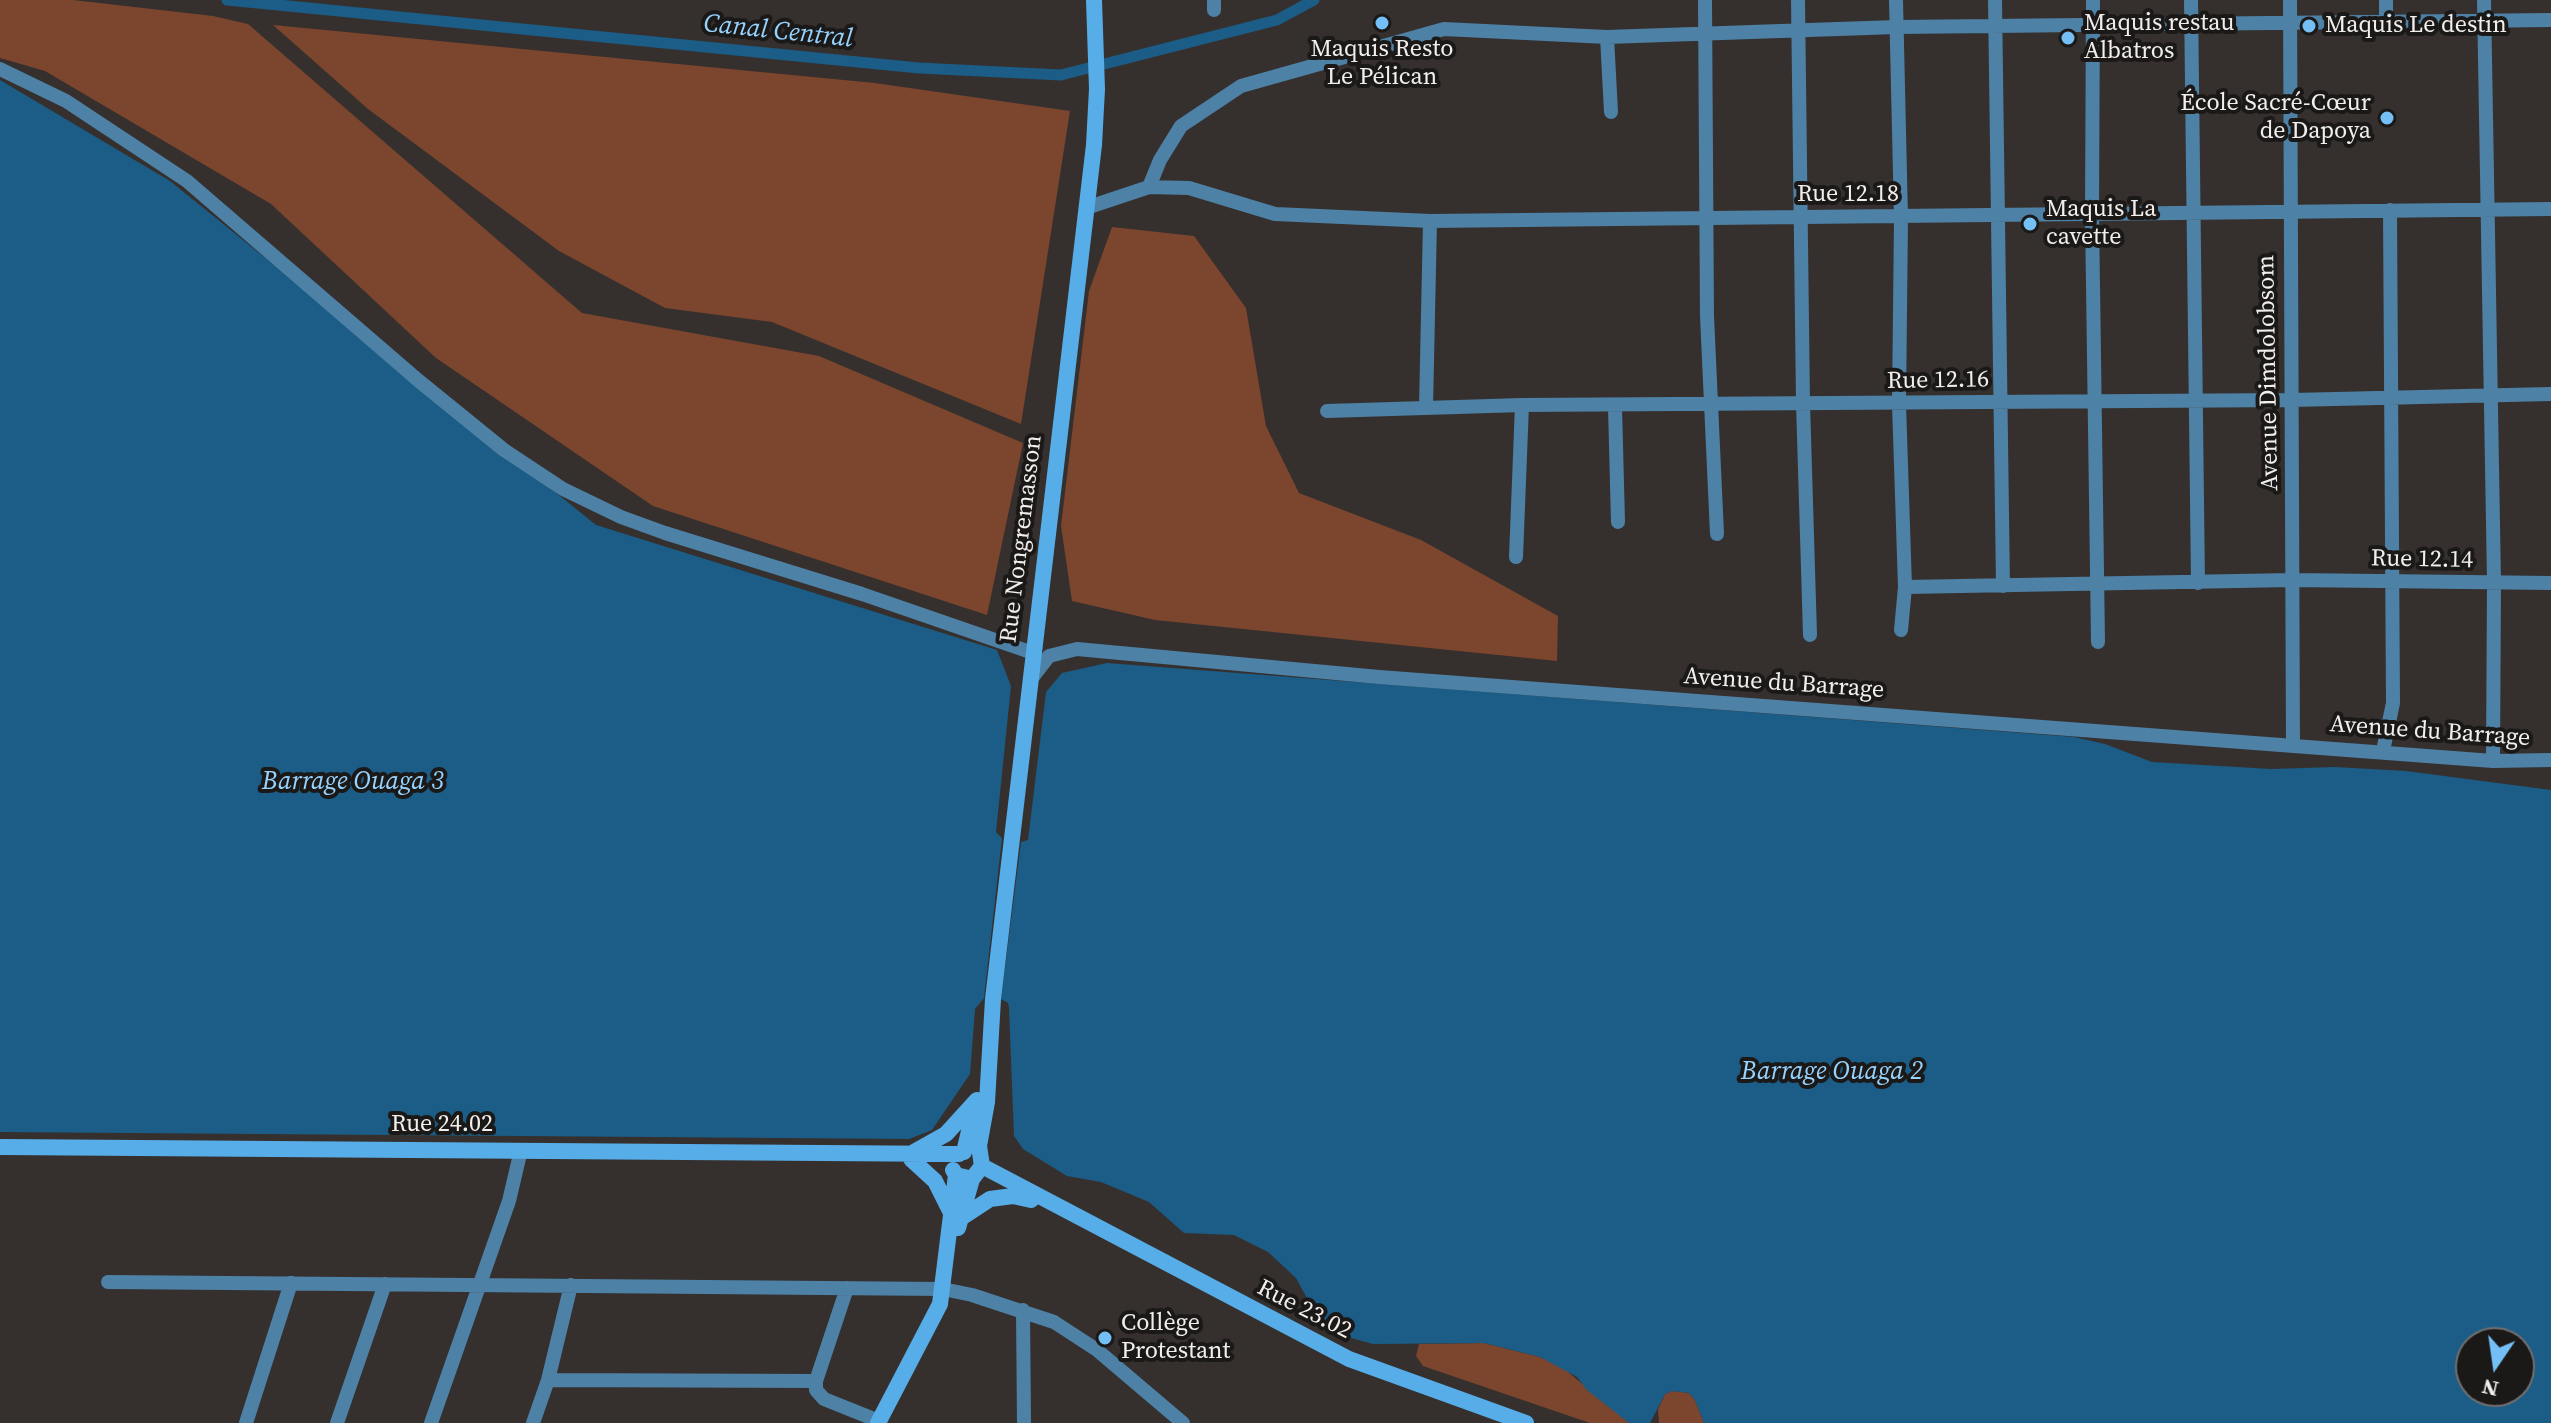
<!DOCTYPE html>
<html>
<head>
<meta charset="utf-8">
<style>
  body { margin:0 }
  #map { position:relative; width:2551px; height:1423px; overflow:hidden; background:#35302e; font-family:"Source Serif 4",serif }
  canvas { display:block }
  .north { position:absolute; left:2455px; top:1327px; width:80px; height:80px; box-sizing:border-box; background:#1b1918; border:2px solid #716e6d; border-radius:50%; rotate:193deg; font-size:22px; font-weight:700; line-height:32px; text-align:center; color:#f1eeec }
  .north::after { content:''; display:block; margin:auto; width:28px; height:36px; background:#74c0f6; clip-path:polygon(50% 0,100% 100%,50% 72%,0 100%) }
</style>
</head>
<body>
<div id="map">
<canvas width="2551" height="1423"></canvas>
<div class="north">N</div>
</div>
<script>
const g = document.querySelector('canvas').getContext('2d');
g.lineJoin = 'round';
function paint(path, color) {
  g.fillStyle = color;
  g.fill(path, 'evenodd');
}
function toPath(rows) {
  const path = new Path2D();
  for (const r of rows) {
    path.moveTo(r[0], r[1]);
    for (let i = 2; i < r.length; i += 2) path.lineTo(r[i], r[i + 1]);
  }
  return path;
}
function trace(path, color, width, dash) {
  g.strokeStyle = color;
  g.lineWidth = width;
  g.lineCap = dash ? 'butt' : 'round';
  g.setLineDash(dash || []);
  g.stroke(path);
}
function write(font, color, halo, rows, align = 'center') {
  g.font = font + ' "Source Serif 4",serif';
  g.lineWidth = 8;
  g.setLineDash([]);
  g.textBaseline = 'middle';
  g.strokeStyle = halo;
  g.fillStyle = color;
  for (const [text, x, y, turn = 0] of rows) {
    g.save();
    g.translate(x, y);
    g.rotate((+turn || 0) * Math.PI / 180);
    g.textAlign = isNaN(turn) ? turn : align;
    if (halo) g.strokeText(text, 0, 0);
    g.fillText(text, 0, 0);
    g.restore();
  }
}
const green = toPath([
  [0,0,73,0,213,16,248,24,582,313,819,356,1023,443,987,615,653,506,436,358,271,204,45,71,0,58],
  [273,25,875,83,1070,111,1021,424,772,322,665,308,559,251,368,109],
  [1112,227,1194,236,1246,308,1266,426,1299,493,1421,540,1558,616,1557,661,1155,620,1072,601,1061,526,1089,291],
  [1484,1343,1540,1357,1561,1366,1629,1423,1590,1423,1423,1366,1416,1356,1419,1344],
  [1673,1391,1689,1393,1695,1400,1704,1423,1659,1423,1658,1409,1665,1394]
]);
const water = toPath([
  [0,80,170,181,596,525,997,650,1011,686,996,832,1002,838,984,998,975,1009,970,1074,932,1130,909,1139,0,1132],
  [1107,663,2074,737,2105,744,2152,762,2271,769,2335,767,2406,771,2551,790,2551,1423,1704,1423,1695,1400,1689,1393,1673,1391,1665,1394,1650,1423,1629,1423,1587,1390,1577,1377,1540,1357,1484,1343,1373,1344,1337,1334,1320,1322,1296,1278,1268,1252,1234,1235,1184,1233,1149,1202,1101,1182,1067,1176,1023,1149,1014,1136,1009,1008,1008,1003,1001,999,1021,842,1028,840,1046,692,1062,673],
  [2519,1343,2519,1391,2471,1391,2471,1343]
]);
const canal = toPath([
  [227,0,919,68,1061,75,1277,20,1314,0]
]);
const street = toPath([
  [1705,0,1707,316,1717,534],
  [1798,0,1803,403,1810,635],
  [1896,0,1901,218,1899,404,1905,587,1901,630],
  [1995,0,2003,586],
  [2093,0,2092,214,2098,642],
  [2191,0,2198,583],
  [2290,0,2293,745],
  [2386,0,2386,21],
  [2484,0,2494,582,2493,761],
  [1214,10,1214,0],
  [1607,37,1611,112],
  [0,69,66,101,187,181,419,381,504,450,563,489,621,517,665,533,862,594,1033,653],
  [1149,187,1189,188,1275,214,1430,221,2551,209],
  [1086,208,1149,187,1160,160,1181,126,1241,86,1444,29,1607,37,1896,27,2551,20],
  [1615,407,1618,522],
  [1426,408,1430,221],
  [1327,411,1522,405,2292,400,2551,394],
  [1516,557,1522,405],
  [1905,587,2293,580,2551,583],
  [1032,678,1049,656,1077,649,1379,677,2493,761,2551,760],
  [2383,751,2393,703,2390,210],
  [108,1282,943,1289,972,1295,1054,1322,1097,1350,1183,1423],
  [847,1288,816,1381,816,1390,824,1399,879,1421],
  [1023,1310,1024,1423],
  [548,1380,816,1381],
  [246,1423,291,1283],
  [337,1423,385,1284],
  [431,1423,509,1201,521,1150],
  [533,1423,548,1380,571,1285]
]);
const secondary = toPath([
  [0,1147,959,1154],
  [914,1152,946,1134,977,1100],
  [964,1152,975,1106],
  [911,1159,935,1181,950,1211],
  [982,1166,1349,1359,1526,1423],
  [956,1175,972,1179,982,1166,979,1146,987,1102,993,999,1094,145,1097,89,1094,0],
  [961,1218,990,1199,1013,1196,1031,1200],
  [958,1228,972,1179],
  [878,1423,940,1304,956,1175,953,1170]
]);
const markers = [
  [1382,23,8,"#74c0f6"],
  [2309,26,8,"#74c0f6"],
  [2068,38,8,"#74c0f6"],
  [2387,118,8,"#74c0f6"],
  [2030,224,8,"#74c0f6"],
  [1105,1338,8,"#74c0f6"]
];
const poiNames = [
  ["Maquis restau",2084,24],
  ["Albatros",2084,52],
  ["Maquis Le destin",2325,26],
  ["Maquis Resto",1382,50,"center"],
  ["Le Pélican",1382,78,"center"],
  ["École Sacré-Cœur",2371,104,"right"],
  ["de Dapoya",2371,132,"right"],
  ["Maquis La",2046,210],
  ["cavette",2046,238],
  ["Collège",1121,1324],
  ["Protestant",1121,1352]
];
const streetNames = [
  ["Rue 12.18",1848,195],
  ["Avenue Dimdolobsom",2269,373,-91],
  ["Rue 12.16",1938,381,-1],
  ["Rue Nongremasson",1022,539,-83],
  ["Rue 12.14",2422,560,1],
  ["Avenue du Barrage",1784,684,4],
  ["Avenue du Barrage",2430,732,4],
  ["Rue 24.02",442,1125],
  ["Rue 23.02",1304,1310,27]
];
const waterNames = [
  ["Canal Central",778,32,6],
  ["Barrage Ouaga 3",353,782],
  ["Barrage Ouaga 2",1832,1072]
];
paint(green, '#7b452e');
paint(water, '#1b5d86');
trace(canal, '#1b5d86', 11);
trace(street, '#4e81a6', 14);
trace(secondary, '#57ade8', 16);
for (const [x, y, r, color] of markers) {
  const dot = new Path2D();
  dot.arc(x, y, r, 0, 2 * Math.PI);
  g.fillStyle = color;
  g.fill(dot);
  trace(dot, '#1b1918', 3);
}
write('24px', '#f1eeec', '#1b1918', poiNames, 'left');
write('24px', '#f1eeec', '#1b1918', streetNames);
write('italic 26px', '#97d3ff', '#1b1918', waterNames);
</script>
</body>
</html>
